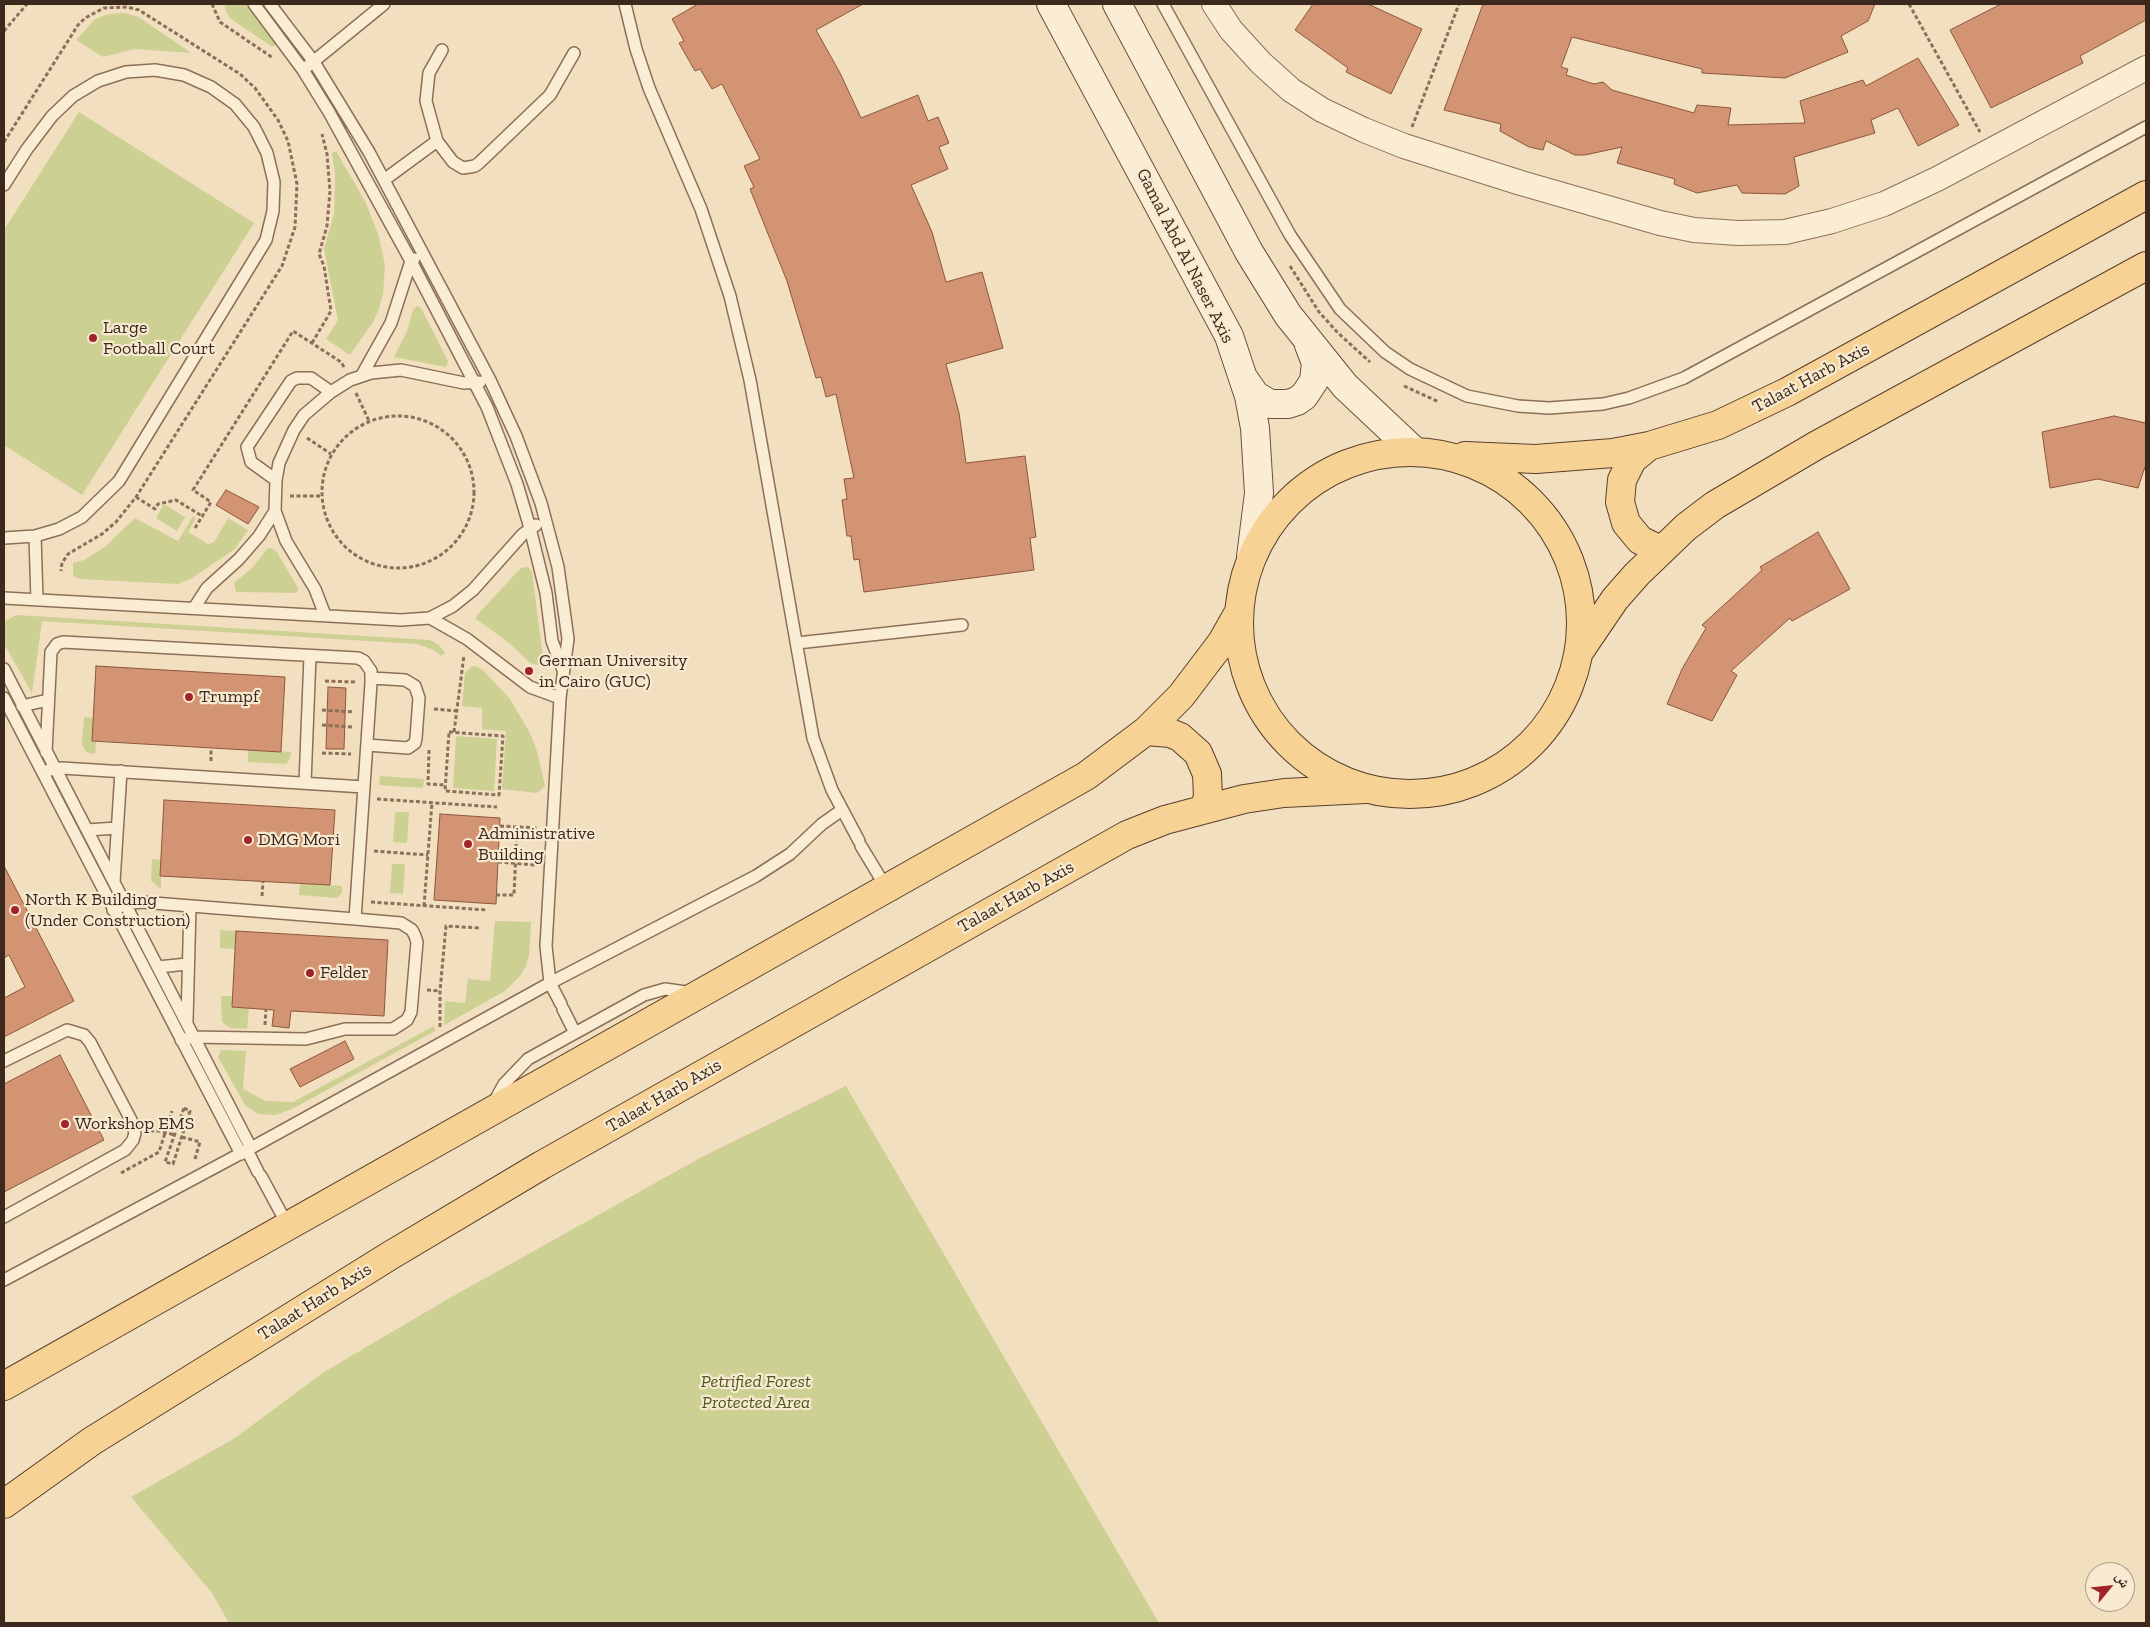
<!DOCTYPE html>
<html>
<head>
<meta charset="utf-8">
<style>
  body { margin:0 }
  #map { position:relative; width:2150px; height:1627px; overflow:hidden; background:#f1dfc0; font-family:"Zilla Slab","Noto Naskh Arabic",serif }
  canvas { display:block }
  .frame { position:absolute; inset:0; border:5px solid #3a291c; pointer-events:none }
  .north { position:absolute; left:2085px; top:1562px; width:50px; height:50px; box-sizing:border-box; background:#f8ead1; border:1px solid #ac9d89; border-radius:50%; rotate:62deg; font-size:14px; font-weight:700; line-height:20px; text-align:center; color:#3a291c }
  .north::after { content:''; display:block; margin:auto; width:18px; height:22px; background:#a0222b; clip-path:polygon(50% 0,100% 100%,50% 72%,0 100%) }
</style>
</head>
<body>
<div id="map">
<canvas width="2150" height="1627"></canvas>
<div class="frame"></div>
<div class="north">ش</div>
</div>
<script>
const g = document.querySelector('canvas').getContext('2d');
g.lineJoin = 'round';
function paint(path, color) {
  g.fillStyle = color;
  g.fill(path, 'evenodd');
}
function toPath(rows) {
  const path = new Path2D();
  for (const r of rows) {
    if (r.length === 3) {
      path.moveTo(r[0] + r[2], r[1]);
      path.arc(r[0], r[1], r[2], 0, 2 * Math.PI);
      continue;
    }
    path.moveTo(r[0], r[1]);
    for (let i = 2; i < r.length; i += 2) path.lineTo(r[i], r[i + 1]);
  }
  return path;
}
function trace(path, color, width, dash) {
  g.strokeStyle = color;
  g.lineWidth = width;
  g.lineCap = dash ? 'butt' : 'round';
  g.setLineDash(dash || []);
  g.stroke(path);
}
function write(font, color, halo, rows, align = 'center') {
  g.font = font + ' "Zilla Slab",serif';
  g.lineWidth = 4.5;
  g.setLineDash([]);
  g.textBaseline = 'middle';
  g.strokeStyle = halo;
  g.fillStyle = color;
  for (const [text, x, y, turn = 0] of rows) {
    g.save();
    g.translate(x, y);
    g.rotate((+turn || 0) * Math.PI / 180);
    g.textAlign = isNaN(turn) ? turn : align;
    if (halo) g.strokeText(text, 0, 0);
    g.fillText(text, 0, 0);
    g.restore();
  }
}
const green = toPath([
  [224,4,245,4,276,42,275,46,271,46,231,19,226,12],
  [124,13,139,17,191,53,134,49,103,57,76,40,94,20,108,14],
  [79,112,254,223,82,495,4,445,4,230],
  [336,151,366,203,379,237,385,265,383,294,379,309,373,322,350,355,326,339,338,320,324,249,334,214,335,174,332,153],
  [417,306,421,308,448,361,446,367,394,357,407,331,413,310],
  [164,504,185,517,177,531,156,518],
  [193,516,196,518,188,532,208,544,214,542,228,518,248,530,235,549,192,578,178,584,80,579,73,576,73,563,84,560,105,547,135,518,178,541],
  [271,548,277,552,298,588,297,593,236,592,234,583,252,568,267,549],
  [528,567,532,572,543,657,538,665,530,663,508,642,476,619,477,615,521,568],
  [16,615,430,640,439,645,445,653,441,656,434,650,417,644,42,621,32,693,4,644,4,622],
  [475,666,483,670,510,699,530,733,537,751,545,786,537,793,502,789,506,731,482,729,482,708,462,706,465,673,471,667],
  [84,717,94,718,92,741,96,741,95,754,86,752,82,745],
  [456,736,497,739,494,791,453,788],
  [248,750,291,752,290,759,286,764,248,762],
  [380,776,424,779,423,788,379,785],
  [395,812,409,812,407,843,393,842],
  [152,859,161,860,161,889,151,881],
  [392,864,405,864,403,894,390,893],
  [300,883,342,886,342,893,337,898,299,895],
  [495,921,531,922,529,955,526,966,520,976,505,991,444,1025,445,1001,465,1003,468,979,490,981],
  [220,930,236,931,235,949,220,948],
  [221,996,232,996,232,1007,249,1008,247,1029,230,1028,222,1022],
  [434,1026,435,1031,292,1109,276,1115,258,1114,245,1105,218,1057,221,1050,246,1051,243,1089,266,1101,293,1102],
  [846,1086,1159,1623,229,1623,212,1593,131,1497,235,1438,324,1372,448,1299,700,1158]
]);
const building = toPath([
  [698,4,863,4,816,30,840,73,861,118,918,95,928,121,938,117,949,143,939,147,948,169,911,185,932,232,946,282,982,272,1003,348,946,364,959,413,966,463,1025,456,1036,537,1030,538,1034,570,864,592,859,559,854,560,851,536,847,536,842,500,847,499,844,479,854,478,836,394,826,397,821,377,816,378,787,281,750,189,754,187,744,166,760,159,722,84,712,89,700,69,695,71,679,43,684,41,672,19,698,4],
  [1313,4,1368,4,1422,29,1391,94,1346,72,1348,68,1295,30,1313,4],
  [1483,4,1875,4,1868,21,1841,36,1848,52,1785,78,1702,73,1702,69,1572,37,1561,67,1568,69,1566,75,1594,84,1603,82,1612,90,1694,113,1697,105,1731,108,1728,125,1805,123,1800,101,1863,80,1866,86,1918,58,1959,125,1918,146,1898,108,1871,120,1875,133,1794,157,1799,186,1785,194,1742,193,1737,185,1697,193,1674,184,1675,179,1617,163,1622,147,1585,155,1575,155,1546,141,1543,150,1529,147,1500,131,1501,124,1444,110,1483,4],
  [2001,4,2146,4,2146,20,2080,56,2083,63,1991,108,1950,30,2001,4],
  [2114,416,2146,423,2146,464,2138,488,2098,479,2050,488,2042,432,2114,416],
  [226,490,259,507,248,524,216,505,226,490],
  [1818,532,1850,589,1792,621,1790,618,1731,671,1737,675,1712,721,1667,704,1682,669,1706,628,1702,625,1762,570,1760,567,1818,532],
  [96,666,285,677,281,752,92,741,96,666],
  [328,687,346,688,344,749,326,749,328,687],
  [164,800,335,810,330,885,160,876,164,800],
  [440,814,500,818,496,904,434,900,440,814],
  [4,866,74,1001,4,1037,4,998,25,987,9,955,4,958,4,866],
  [236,931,388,940,384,1016,291,1011,289,1028,272,1026,274,1010,232,1007,236,931],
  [345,1041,354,1059,300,1087,290,1069,345,1041],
  [60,1055,104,1140,4,1192,4,1084,60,1055]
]);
const path = toPath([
  [212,4,220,22,273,58],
  [1909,4,1980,132],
  [4,31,27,4],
  [1412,127,1459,4],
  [4,142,78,25,85,18,104,8,127,7,139,10,240,74,255,88,278,120,288,141,297,184,295,227,282,266,136,497,116,522,102,534,68,554,62,563,61,571],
  [1290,266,1319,312,1338,333,1370,362],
  [312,343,331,311,324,266,319,254,327,226,330,191,327,154,322,134],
  [1404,386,1439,402],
  [356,393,369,421],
  [398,492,76],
  [307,438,331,454],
  [290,496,321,496],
  [136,497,155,509,158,504,176,500,202,516],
  [195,528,211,502,193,490,293,331,341,362,344,367],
  [325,681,356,682],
  [434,709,457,711],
  [322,710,354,712],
  [322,725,353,727],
  [449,732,503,736,499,795,445,791,449,732],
  [454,732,464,655],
  [429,750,428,784,446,785],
  [322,753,351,754],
  [211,761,211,748],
  [377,799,497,807],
  [500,826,538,828],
  [374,851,428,855],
  [498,862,535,865],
  [496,895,514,895,517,827],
  [262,896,263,881],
  [371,902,487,910],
  [424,906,432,802],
  [427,990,440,991],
  [265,1025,266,1009],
  [440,1027,440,991,446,926,479,928],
  [184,1108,190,1111,173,1164,165,1162,184,1108],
  [150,1131,160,1131,175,1135],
  [182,1137,200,1142,195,1159],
  [121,1173,159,1152,172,1111]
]);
const service = toPath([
  [254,4,303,70,329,112,411,261,487,407,517,484,530,528,546,593,552,641,563,670],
  [270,4,314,62,369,152,490,380,516,436,541,503,558,567,568,639,560,698,546,946,550,983,561,1004],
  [625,4,636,49,649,88,701,209,730,296,750,380,813,738,832,790,859,841],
  [1163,4,1290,235,1340,309,1385,352,1410,369,1467,396,1518,406,1549,408,1603,404,1629,398,1684,378,2146,127],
  [442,50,429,73,426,101,437,141,453,162,463,168,475,166,479,163,550,95,574,53],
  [308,66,384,4],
  [384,180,437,141],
  [4,185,27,149,52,116,73,96,98,81,126,72,155,70,184,75,211,87,235,104,254,127,267,153,274,182,273,211,266,240,119,481,82,517,59,529,35,536,4,538],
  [362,375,391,323,411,261,414,259],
  [276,480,251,462,247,447,291,381,297,378,311,378,331,392],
  [35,536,37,600],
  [4,598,401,620,430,618,453,606,473,590,523,534,536,525],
  [194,608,207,588,239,559,259,536,275,511],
  [325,615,315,589,286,541,275,511,276,480,279,463,294,430,304,415,331,392,350,380,371,373,401,370,464,383,480,382],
  [430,618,467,639,530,687,560,698],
  [797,643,962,625],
  [4,669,251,1148],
  [4,698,241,1154],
  [22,706,48,700],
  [367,745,408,748,415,743,416,738,419,698,415,686,405,680,372,678],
  [46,752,51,652,57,644,63,642,358,658,364,661,371,671,371,683,355,919],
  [49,770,62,768,364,787],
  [305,783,310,656],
  [87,830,117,828],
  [861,846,887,889],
  [114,882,121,771],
  [113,910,125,904,141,902,355,919,401,923,412,930,415,936,417,942,411,1012,407,1020,393,1029,345,1029,306,1039,193,1037,181,1040],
  [158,967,187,964],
  [563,1009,575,1033],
  [187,1021,190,906],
  [4,1061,67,1030,84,1035,90,1042,131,1120,135,1133,133,1140,125,1150,4,1217],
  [493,1104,504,1084,528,1059,644,995,665,989,692,993],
  [247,1150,258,1172],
  [261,1176,288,1226],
  [4,1280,251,1148,550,983,756,876,790,854,822,824,842,810]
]);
const minor = toPath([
  [1214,4,1231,30,1261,63,1291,90,1322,110,1364,130,1404,146,1521,183,1660,223,1694,230,1738,233,1785,232,1832,221,1884,204,1937,179,2146,68]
]);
const secondary = toPath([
  [1051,4,1229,336,1249,396,1255,428,1259,493,1251,557],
  [1117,4,1249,252,1288,315,1345,386,1414,451],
  [1244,379,1255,395,1270,404,1288,404,1297,401,1304,396,1314,381,1316,363,1309,345]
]);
const primary = toPath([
  [1649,446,1632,460,1622,480,1620,502,1626,523,1640,540,1660,550],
  [1410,623,171],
  [1465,456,1536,459,1613,453,1649,446,1718,425,1787,392,2146,195],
  [1579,652,1615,599,1637,574,1686,527,1715,505,1817,445,2146,266],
  [1146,731,1170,733,1180,737,1198,753,1207,774,1208,797,1204,809],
  [4,1386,1086,776,1146,731,1181,696,1222,642,1239,612],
  [4,1504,92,1441,391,1255,542,1165,1127,835,1165,820,1244,799,1284,793,1366,789]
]);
const markers = [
  [93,338,5,"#a0222b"],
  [529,671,5,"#a0222b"],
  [189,697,5,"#a0222b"],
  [248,840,5,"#a0222b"],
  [468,844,5,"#a0222b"],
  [15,910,5,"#a0222b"],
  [310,973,5,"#a0222b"],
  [65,1124,5,"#a0222b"]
];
const streetNames = [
  ["Gamal Abd Al Naser Axis",1185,256,63],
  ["Talaat Harb Axis",1811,378,-28],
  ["Talaat Harb Axis",1016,897,-29],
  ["Talaat Harb Axis",664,1096,-30],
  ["Talaat Harb Axis",315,1302,-32]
];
const poiNames = [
  ["Large",103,328],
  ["Football Court",103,349],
  ["German University",539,661],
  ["in Cairo (GUC)",539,682],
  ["Trumpf",199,697],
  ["Administrative",478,834],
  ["Building",478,855],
  ["DMG Mori",258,840],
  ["North K Building",25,900],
  ["(Under Construction)",25,921],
  ["Felder",320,973],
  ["Workshop EMS",75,1124]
];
const parkNames = [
  ["Petrified Forest",756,1382],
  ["Protected Area",756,1403]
];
paint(green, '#cdd093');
paint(building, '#d29473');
trace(building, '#8d563b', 1);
trace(service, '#8c6f57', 14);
trace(minor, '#8c6f57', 26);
trace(secondary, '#6e503a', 30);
trace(primary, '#593e2b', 30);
trace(path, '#8c6f57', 3, [4, 2.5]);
trace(service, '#fbedd4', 11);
trace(minor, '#fbedd4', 24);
trace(secondary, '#fbedd4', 28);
trace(primary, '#f7d295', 28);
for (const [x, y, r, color] of markers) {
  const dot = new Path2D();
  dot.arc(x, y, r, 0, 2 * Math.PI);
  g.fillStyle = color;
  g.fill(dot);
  trace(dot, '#f8ead1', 2);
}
write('18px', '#3a291c', '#f8ead1', streetNames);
write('18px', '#3a291c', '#f8ead1', poiNames, 'left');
write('italic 18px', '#4e5821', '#f8ead1', parkNames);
</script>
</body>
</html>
